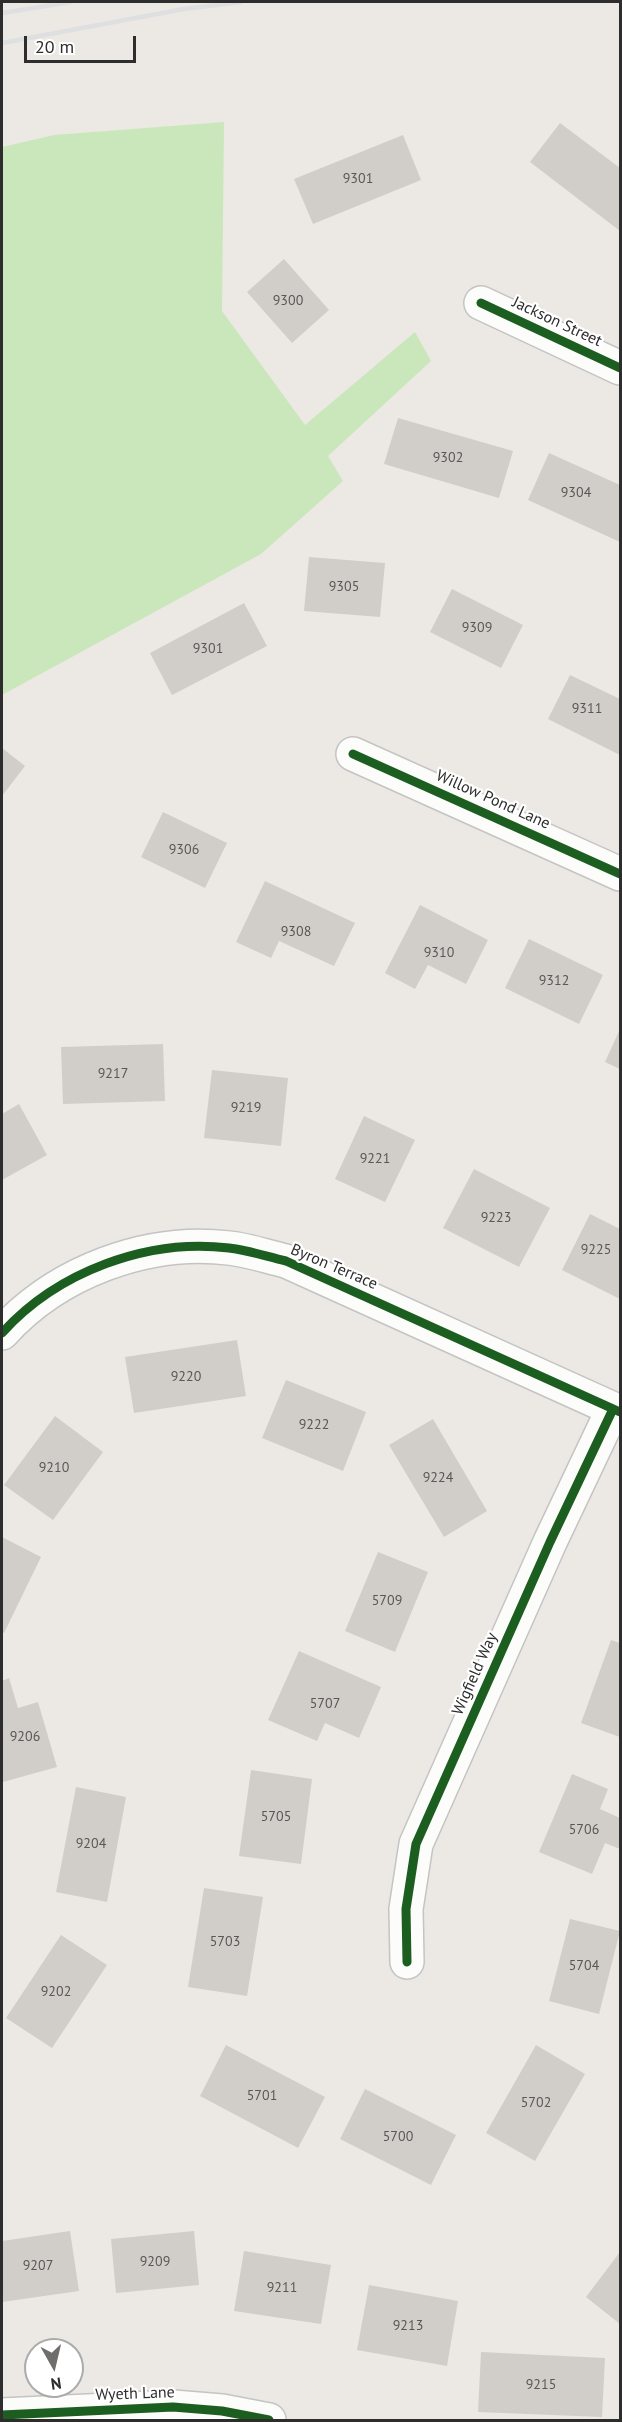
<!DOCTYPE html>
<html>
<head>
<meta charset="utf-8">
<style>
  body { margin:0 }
  #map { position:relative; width:622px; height:2422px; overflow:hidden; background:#ece8e4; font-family:"PT Sans",sans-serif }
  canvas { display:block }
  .frame { position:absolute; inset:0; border:3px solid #2d2d2d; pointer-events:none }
  .north { position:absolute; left:24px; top:2338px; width:60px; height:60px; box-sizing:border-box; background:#fff; border:2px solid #ababab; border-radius:50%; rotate:172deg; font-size:16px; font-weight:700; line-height:24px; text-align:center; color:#2d2d2d }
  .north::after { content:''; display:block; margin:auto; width:21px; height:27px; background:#706e6d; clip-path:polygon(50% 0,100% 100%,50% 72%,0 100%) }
  .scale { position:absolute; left:24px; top:36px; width:112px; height:27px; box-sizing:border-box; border:3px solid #2d2d2d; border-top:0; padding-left:8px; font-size:18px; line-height:21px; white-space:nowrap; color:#2d2d2d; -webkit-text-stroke:4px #fff; paint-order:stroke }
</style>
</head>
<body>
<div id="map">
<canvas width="622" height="2422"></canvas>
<div class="frame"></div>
<div class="north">N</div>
<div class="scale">20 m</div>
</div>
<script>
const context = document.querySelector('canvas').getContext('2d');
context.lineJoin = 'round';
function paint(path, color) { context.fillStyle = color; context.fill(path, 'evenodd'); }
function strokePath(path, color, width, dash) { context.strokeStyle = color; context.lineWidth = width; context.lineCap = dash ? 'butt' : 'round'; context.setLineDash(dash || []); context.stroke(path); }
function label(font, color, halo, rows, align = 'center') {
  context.font = font + ' "PT Sans",sans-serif'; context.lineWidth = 4.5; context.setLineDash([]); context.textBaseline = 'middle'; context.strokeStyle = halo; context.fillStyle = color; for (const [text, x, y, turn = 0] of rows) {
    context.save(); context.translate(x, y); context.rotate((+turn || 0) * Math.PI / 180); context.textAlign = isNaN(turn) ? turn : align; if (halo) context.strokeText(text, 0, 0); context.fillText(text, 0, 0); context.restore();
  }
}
paint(new Path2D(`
  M224 122 222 311 305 425 415 332 431 361 328 456 343 481 261 554 2 695V147L54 135Z`), '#cae7bc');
paint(new Path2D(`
  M560 123 620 168V231L530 162Z
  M403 135 421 180 313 224 294 179Z
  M284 259 329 310 292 343 247 292Z
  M398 418 513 451 499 498 384 464Z
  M549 453 620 485V542L528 500Z
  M309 557 385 563 380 617 304 611Z
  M452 589 523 625 501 668 430 632Z
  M244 603 267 646 172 695 150 653Z
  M570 675 620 699V755L548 719Z
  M2 748 25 766 2 796Z
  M163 812 227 843 205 888 141 857Z
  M265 881 355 923 334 966 279 941 271 958 236 942Z
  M420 905 488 940 466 984 428 965 415 989 385 973Z
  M529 939 603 975 579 1024 505 988Z
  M620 1029V1069L605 1062Z
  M163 1044 165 1101 63 1104 61 1047Z
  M212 1070 288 1078 281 1146 204 1138Z
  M19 1104 47 1155 2 1180V1114Z
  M364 1116 415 1140 385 1202 335 1179Z
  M474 1169 550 1208 519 1267 443 1228Z
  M590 1214 620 1229V1299L562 1270Z
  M237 1340 246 1396 134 1413 125 1357Z
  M286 1380 366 1412 343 1471 262 1438Z
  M55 1416 103 1452 53 1520 4 1485Z
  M433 1419 487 1511 444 1537 389 1445Z
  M2 1537 41 1557 4 1633 2 1632Z
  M378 1552 428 1572 395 1652 345 1631Z
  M611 1640 620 1643V1737L581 1723Z
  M299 1651 381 1687 359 1738 325 1723 317 1741 268 1720Z
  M9 1678 18 1708 38 1702 57 1767 3 1782 2 1681Z
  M251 1770 312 1779 301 1864 239 1856Z
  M572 1774 608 1789 600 1809 620 1818V1849L605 1843 592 1874 539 1852Z
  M76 1787 126 1797 107 1902 56 1892Z
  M204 1888 263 1897 247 1996 188 1987Z
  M570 1919 620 1931 599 2014 549 2001Z
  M61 1935 107 1965 52 2048 6 2018Z
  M226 2045 325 2097 298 2148 200 2096Z
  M536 2045 585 2074 535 2161 486 2133Z
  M365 2089 456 2135 431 2185 340 2139Z
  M70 2231 79 2291 2 2302V2241Z
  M194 2231 199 2285 116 2293 111 2239Z
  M244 2251 331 2265 321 2324 234 2311Z
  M620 2252V2324L586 2297Z
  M369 2285 458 2301 447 2366 357 2350Z
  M481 2352 605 2358 602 2417 478 2412Z`), '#d1ceca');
const street = new Path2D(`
  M481 303 620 368
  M353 754 620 874
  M2 1333C57 1272 147 1238 229 1248 248 1250 268 1257 286 1261L620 1412
  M407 1962 406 1909 416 1844 550 1542 613 1409
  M2 2415 173 2407 222 2411 269 2420`);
strokePath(street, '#c5c4c4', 36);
strokePath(street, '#fcfcfb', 33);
strokePath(new Path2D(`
  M2 13 71 2
  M2 43 184 9 241 2`), '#dedfe1', 4.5);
strokePath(new Path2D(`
  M481 303 620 368
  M353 754 620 874
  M2 1333C57 1272 147 1238 229 1248 248 1250 268 1257 286 1261L620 1412
  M407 1962 406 1909 416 1844 550 1542 613 1409
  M2 2415 173 2407 222 2411 269 2420`), '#1b5e20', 9);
label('14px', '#585756', null, [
  ["9301",358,179],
  ["9300",288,301],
  ["9302",448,458],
  ["9304",576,493],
  ["9305",344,587],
  ["9309",477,628],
  ["9301",208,649],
  ["9311",587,709],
  ["9306",184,850],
  ["9308",296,932],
  ["9310",439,953],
  ["9312",554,981],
  ["9217",113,1074],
  ["9219",246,1108],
  ["9221",375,1159],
  ["9223",496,1218],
  ["9225",596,1250],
  ["9220",186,1377],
  ["9222",314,1425],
  ["9210",54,1468],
  ["9224",438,1478],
  ["5709",387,1601],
  ["5707",325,1704],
  ["9206",25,1737],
  ["5705",276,1817],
  ["5706",584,1830],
  ["9204",91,1844],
  ["5703",225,1942],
  ["5704",584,1966],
  ["9202",56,1992],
  ["5701",262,2096],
  ["5702",536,2103],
  ["5700",398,2137],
  ["9209",155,2262],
  ["9207",38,2266],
  ["9211",282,2288],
  ["9213",408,2326],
  ["9215",541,2385]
]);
label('16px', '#2d2d2d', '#fff', [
  ["Jackson Street",557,322,25],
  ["Willow Pond Lane",493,800,24],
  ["Byron Terrace",334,1267,23],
  ["Wigfield Way",475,1674,-66],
  ["Wyeth Lane",135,2394,-2]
]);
</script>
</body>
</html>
